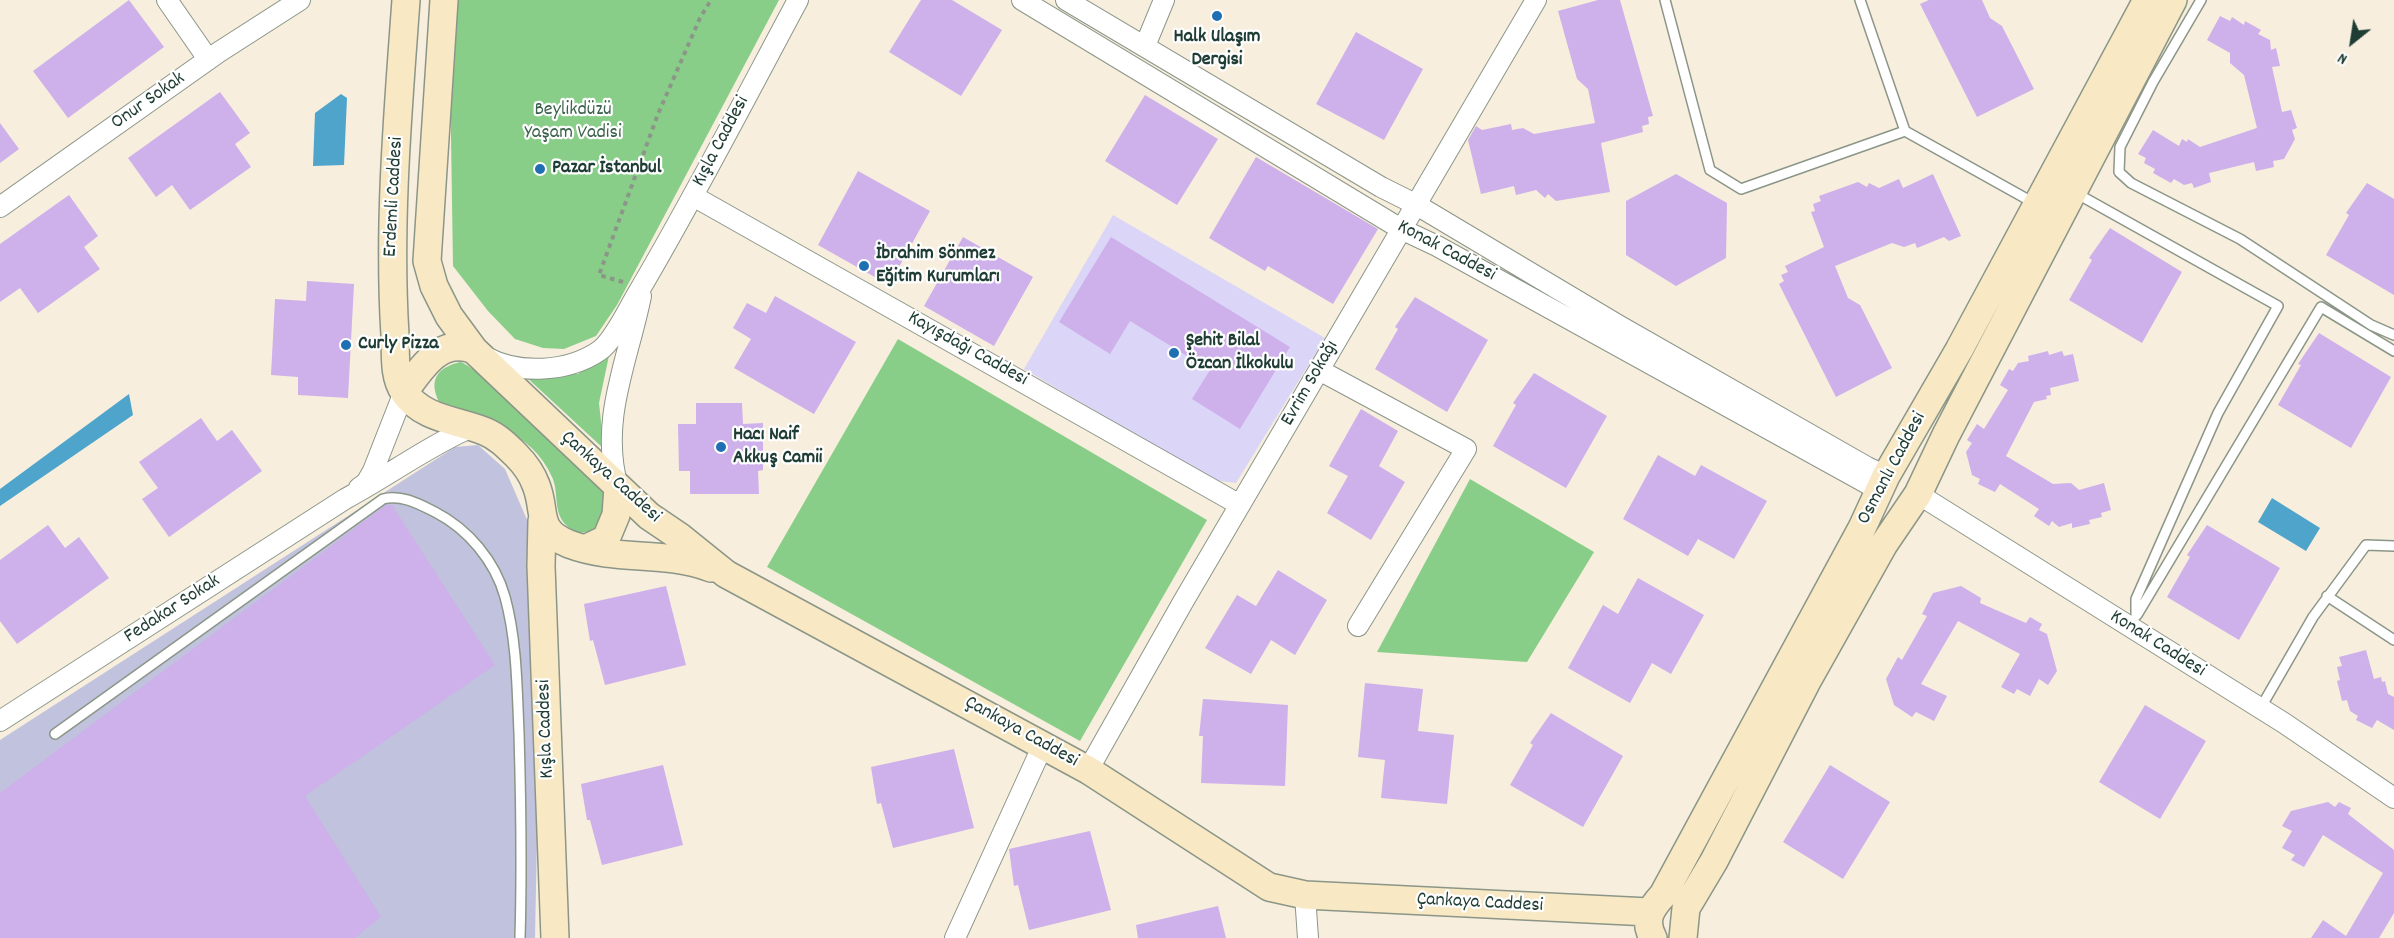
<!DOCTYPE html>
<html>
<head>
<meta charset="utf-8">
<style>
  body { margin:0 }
  #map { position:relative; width:2394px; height:938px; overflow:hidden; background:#f7eedd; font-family:Dekko,sans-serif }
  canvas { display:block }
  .north { position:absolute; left:2322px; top:12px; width:60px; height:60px; -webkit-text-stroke:4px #fff; paint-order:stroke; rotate:210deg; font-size:16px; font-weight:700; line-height:24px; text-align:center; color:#1f3d34 }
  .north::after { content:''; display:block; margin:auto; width:21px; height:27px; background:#1f3d34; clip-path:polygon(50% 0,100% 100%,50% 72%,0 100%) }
</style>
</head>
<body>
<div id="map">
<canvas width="2394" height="938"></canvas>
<div class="north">N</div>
</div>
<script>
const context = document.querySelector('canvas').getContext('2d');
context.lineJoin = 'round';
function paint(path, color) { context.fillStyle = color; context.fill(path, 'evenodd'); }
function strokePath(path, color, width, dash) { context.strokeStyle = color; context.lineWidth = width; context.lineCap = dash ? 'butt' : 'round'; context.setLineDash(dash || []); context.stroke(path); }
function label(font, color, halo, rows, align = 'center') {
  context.font = font + ' Dekko,sans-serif'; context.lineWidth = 4.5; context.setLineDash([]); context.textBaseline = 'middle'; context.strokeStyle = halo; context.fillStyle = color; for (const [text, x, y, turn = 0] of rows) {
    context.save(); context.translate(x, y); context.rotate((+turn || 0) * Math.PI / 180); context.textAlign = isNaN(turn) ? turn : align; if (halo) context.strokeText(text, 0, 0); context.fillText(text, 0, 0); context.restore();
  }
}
paint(new Path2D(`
  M1113 215 1325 338 1236 483 1212 480 1024 369Z`), '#dbd6f7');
paint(new Path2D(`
  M478 445 505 469 528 522 538 785 535 938H0V740L455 447Z`), '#c1c2dd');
paint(new Path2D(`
  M454 0H779L617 305 596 336 564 349 543 348 515 339 488 311 453 266 450 72Z
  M898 339 1207 520 1080 741 767 567Z
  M608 350 610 351 599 403 604 449 523 374H578Z
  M460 362C479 365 583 473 605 494L607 500 601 525C590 534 576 536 565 524 553 511 559 492 552 477 532 431 482 419 440 404 428 381 436 368 460 362Z
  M1470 479 1594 552 1527 662 1377 652Z`), '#89ce88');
paint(new Path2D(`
  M341 94 347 98 344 165 313 166 315 113Z
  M129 394 133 415 0 506V489Z
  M2272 498 2320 528 2306 551 2258 522Z`), '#4ea4cb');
paint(new Path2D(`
  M129 0 164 47 68 118 33 71Z
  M921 0H952L1002 30 961 96 889 52Z
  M1598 0H1620L1653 116 1648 117 1649 124 1642 126 1643 132 1601 143 1610 192 1556 201 1548 194 1545 198 1536 190 1516 195 1514 186 1481 194 1468 140 1476 126 1482 130 1511 124 1512 130 1523 128 1534 134 1595 123 1588 89 1577 79 1558 11Z
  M1929 0H1982L1990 18 2002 26 2034 89 1977 117 1920 4Z
  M2220 16 2230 21 2232 17 2244 25 2245 21 2261 30 2258 34 2270 40 2271 50 2276 48 2280 66 2272 67 2282 112 2291 110 2297 128 2292 130 2295 139 2284 159 2273 161 2274 167 2256 171 2254 162 2209 173 2211 182 2194 188 2192 183 2184 185 2174 179 2171 183 2153 173 2155 169 2144 163 2146 158 2138 154 2153 130 2179 146 2182 139 2187 142 2188 139 2200 147 2257 128 2244 75 2230 63V53L2207 40Z
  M1356 32 1423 69 1384 140 1316 104Z
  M220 92 250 133 235 144 251 167 190 210 172 185 156 197 128 158Z
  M1145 95 1218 139 1177 205 1105 161Z
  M0 123 19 149 0 163Z
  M1256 157 1378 229 1333 304 1268 266 1265 271 1209 238Z
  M858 171 930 211 889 285 818 245Z
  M1676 174 1727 203 1726 258 1676 286 1626 255V201Z
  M1933 174 1961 236 1949 241 1944 237 1917 248 1915 243 1904 247 1892 243 1835 266 1848 298 1860 305 1892 368 1836 397 1779 284 1784 281 1781 275 1788 272 1785 266 1824 247 1811 212 1815 211 1813 204 1821 201 1819 196 1858 182 1867 187 1869 183 1879 188 1899 179 1903 188Z
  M2367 183 2394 199V295L2326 255 2349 215 2346 213Z
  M69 195 98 236 84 247 100 269 38 313 20 288 0 302V244Z
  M2110 228 2182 272 2142 343 2069 300 2092 260 2089 258Z
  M963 237 1033 277 994 346 924 306Z
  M1111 237 1290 347 1240 429 1192 399 1210 370 1130 321 1110 354 1059 322Z
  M307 281 354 284 348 398 298 395V377L271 375 275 299 306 301Z
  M775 296 856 342 814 414 734 368 751 339 733 328 747 303 766 313Z
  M1415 297 1488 340 1447 412 1375 369 1398 329 1395 327Z
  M2319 333 2391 377 2351 448 2278 405 2301 365 2298 364Z
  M2048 351 2049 355 2062 351 2064 356 2073 354 2079 381 2050 388 2051 395 2046 396 2047 399 2034 402 2006 456 2053 484 2071 483 2079 490 2104 483 2111 510 2101 513 2102 517 2089 520 2090 524 2072 528V523L2059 527 2052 521 2049 526 2034 516 2039 509 2000 484 1995 492 1978 484 1980 479 1972 475 1966 452 1972 443 1967 440 1977 424 1984 429 2008 390 2000 385 2009 369 2013 371 2018 363 2029 361 2028 356Z
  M1534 373 1607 416 1566 488 1493 446 1516 405 1513 403Z
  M696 403H742L743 424 763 423V470L758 471 759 494H690V471H679L678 424H696Z
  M1361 409 1398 431 1379 466 1405 482 1371 540 1327 513 1348 476 1329 466Z
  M201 418 217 441 232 430 262 471 169 537 142 499 158 488 139 462Z
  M1658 455 1695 476 1701 465 1767 501 1734 559 1698 539 1688 556 1623 519Z
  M386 505H392L495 665 305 796 381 917 355 938H0V793Z
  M48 525 65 548 79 537 109 578 17 644 0 621V560Z
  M2207 525 2280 568 2239 640 2167 597 2190 557 2187 555Z
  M1278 570 1327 600 1295 655 1271 640 1251 674 1205 648 1237 595 1256 606Z
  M1638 578 1704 615 1671 674 1652 663 1630 703 1568 668 1603 605 1618 614Z
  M666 586 686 665 605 685 593 640 590 641 584 604Z
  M1961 586 1981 598 1980 603 2026 623 2030 617 2042 624 2039 630 2047 634 2057 671 2048 685 2039 679 2030 696 2017 689 2014 694 2001 687 2020 654 1958 621 1921 684 1947 696 1934 721 1916 712 1912 717 1894 705 1886 679 1898 657 1902 660 1927 616 1922 614 1933 593Z
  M2366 650 2374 679 2381 677 2382 682 2385 681 2388 694 2394 697V730L2377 720 2372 728 2356 720 2358 716 2350 711 2347 700 2342 701 2337 681 2340 680 2337 667 2342 666 2339 657Z
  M1365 683 1423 689 1418 731 1454 735 1447 804 1381 798 1385 760 1358 757Z
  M1203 699 1288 705 1285 786 1201 783 1203 736H1199Z
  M2145 705 2206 741 2160 819 2099 782Z
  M1551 713 1623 756 1583 827 1510 785 1533 745 1530 743Z
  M954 749 974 828 893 848 881 803 877 804 871 767Z
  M663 765 683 845 602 865 590 820H587L581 784Z
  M1830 765 1890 802 1843 879 1783 842Z
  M2328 802 2335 807 2339 802 2351 808 2348 814 2394 850V913L2379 938H2311L2323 920 2346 936 2383 873 2323 835 2304 867 2291 860 2295 855 2282 848 2292 831 2282 826 2291 811Z
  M1090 831 1111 910 1029 930 1018 885 1014 886 1009 849Z
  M1218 906 1226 938H1138L1136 925Z`), '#ceb0eb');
const lane = new Path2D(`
  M1665 0 1710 170 1741 189 1905 131
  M1860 0 1905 131 2034 203
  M2201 0 2153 82 2120 147 2119 172 2131 183 2240 239 2371 325 2394 335
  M2074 192 2278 306 2218 413 2136 599V616
  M2327 596 2394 640
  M2137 615 2321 307 2394 351
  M2260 709 2313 617 2366 545 2394 546
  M55 734 383 499C401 494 419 504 435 512 468 529 495 561 505 597 517 641 517 688 519 733 521 802 522 869 520 938`);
const street = new Path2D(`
  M167 0 208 59
  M1022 0 1401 229 1437 246 1879 490
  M1066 0 1381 187 1415 204 1618 325 1867 467 1886 476
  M1145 46 1164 0
  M693 196 1240 505
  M0 207 219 52 300 0
  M486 357C519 375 568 372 599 351 614 341 629 307 639 291 695 196 746 97 798 0
  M1319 370 1466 449 1358 626
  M618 487C599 420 628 361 641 296
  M359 488 366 483 373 471 404 392
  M1918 494 2284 723 2394 798
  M0 721 345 499C388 476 428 446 472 427
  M1088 770 1183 602 1536 0
  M1305 895 1308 938
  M955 938 1043 745`);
const secondary = new Path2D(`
  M406 0C398 111 388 224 395 335 396 353 393 376 404 392 422 419 457 420 484 431 497 436 507 446 516 455 524 463 532 474 536 485 547 512 534 530 569 544 617 562 663 550 711 568
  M444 0 427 261 434 286 449 316 474 350 649 516 680 537 726 574 1088 770 1269 887 1305 895 1649 912
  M404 392C421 369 440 336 474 350
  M542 521 541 566 555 938
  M587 548 606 539 616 515 618 487
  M1653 938C1643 920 1651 908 1663 895L1862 528 1886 476 1959 350 2147 0
  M1683 938 1686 908 1714 861 1806 683 1884 544 1918 494 1946 435 2173 0`);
strokePath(lane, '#8b9688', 12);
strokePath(street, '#8b9688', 22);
strokePath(secondary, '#8b9688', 30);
strokePath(new Path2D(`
  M623 282 599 275 658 114 700 18 711 0`), '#8b9688', 4, [4.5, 4.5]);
strokePath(lane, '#fff', 9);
strokePath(street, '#fff', 20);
strokePath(secondary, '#f8e8c3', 27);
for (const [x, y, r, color] of [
  [1217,16,6,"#1f6fb2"],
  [540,169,6,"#1f6fb2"],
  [864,266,6,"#1f6fb2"],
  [346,345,6,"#1f6fb2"],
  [1174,353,6,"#1f6fb2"],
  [721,447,6,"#1f6fb2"]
]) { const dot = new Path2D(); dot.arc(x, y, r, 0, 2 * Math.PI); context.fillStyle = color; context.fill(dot); strokePath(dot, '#fff', 2); }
label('bold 20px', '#1f3d34', '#fff', [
  ["Halk Ulaşım",1217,38,"center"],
  ["Dergisi",1217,61,"center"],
  ["Pazar İstanbul",552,169],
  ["İbrahim Sönmez",876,255],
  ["Eğitim Kurumları",876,278],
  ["Şehit Bilal",1186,342],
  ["Özcan İlkokulu",1186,365],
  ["Curly Pizza",358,345],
  ["Hacı Naif",733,436],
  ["Akkuş Camii",733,459]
], 'left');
label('20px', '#1f3d34', '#fff', [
  ["Onur Sokak",149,102,-35],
  ["Kışla Caddesi",722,142,-62],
  ["Erdemli Caddesi",395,197,-87],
  ["Konak Caddesi",1446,252,28],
  ["Kayışdağı Caddesi",967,350,29],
  ["Evrim Sokağı",1311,384,-60],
  ["Osmanlı Caddesi",1893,469,-62],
  ["Çankaya Caddesi",610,478,42],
  ["Fedakar Sokak",173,610,-33],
  ["Konak Caddesi",2157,645,32],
  ["Kışla Caddesi",547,729,-92],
  ["Çankaya Caddesi",1021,733,29],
  ["Çankaya Caddesi",1480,904,3]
]);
label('20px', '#3a6149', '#fff', [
  ["Beylikdüzü",573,111],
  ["Yaşam Vadisi",573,134]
]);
</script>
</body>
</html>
